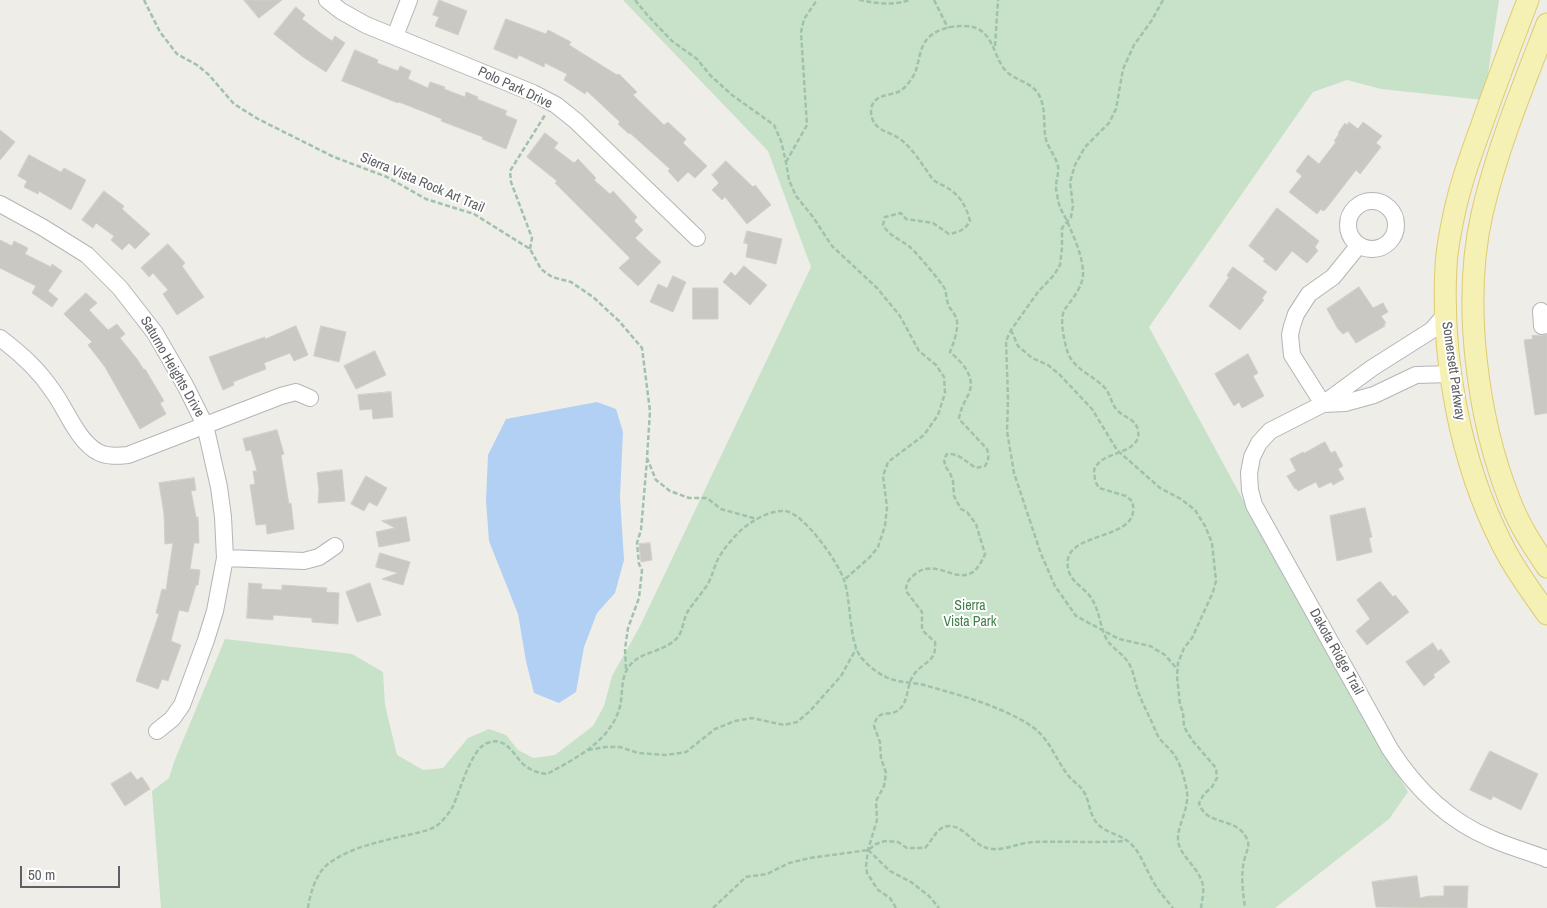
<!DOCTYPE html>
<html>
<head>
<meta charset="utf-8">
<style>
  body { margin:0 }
  #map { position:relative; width:1547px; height:908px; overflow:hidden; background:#eeede7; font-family:"Archivo Narrow",sans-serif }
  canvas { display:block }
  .scale { position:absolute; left:20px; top:866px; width:100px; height:22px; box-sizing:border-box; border:2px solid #5e6065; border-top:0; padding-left:6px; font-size:15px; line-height:18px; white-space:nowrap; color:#5e6065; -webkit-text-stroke:4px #fff; paint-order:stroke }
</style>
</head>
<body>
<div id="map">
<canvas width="1547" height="908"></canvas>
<div class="scale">50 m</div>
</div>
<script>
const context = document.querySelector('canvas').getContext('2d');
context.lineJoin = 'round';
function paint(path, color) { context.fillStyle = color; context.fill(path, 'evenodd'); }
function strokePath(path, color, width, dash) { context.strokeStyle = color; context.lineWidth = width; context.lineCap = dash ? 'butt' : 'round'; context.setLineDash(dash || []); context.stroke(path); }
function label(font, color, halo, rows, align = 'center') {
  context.font = font + ' "Archivo Narrow",sans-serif'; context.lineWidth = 4; context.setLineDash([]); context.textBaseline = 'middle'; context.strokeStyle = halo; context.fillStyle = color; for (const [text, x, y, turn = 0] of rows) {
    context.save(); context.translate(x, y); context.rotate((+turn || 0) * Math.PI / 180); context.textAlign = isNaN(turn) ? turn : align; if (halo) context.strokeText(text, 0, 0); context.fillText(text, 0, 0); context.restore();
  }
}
paint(new Path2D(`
  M623 0H1499L1484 100 1381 89 1347 80 1313 92 1149 327 1248 509 1408 792 1389 819 1275 908H161L152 791 169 778 174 762 225 639 352 654 383 672 385 705 397 755 423 770 443 768 468 738 489 729 506 735 518 750 533 758 555 755 593 726 604 706 612 676 639 628 811 267 768 151Z`), '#c7e2c9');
paint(new Path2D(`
  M597 402 616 409 623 432 620 497 624 560 615 593 597 613 584 647 576 692 559 703 534 693 526 661 518 614 489 541 486 501 488 455 506 419Z`), '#b1d0f4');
const building = new Path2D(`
  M244 0H282L259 18Z
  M439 0 467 11 458 35 435 26 439 17 433 15Z
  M296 7 305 15 302 19 319 32 332 41 335 36 345 43 326 72 303 57 274 34Z
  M506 19 546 34 548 30 571 42 569 45 617 75 619 74 637 92 633 95 664 125 668 122 686 139 683 143 707 166 695 178 688 172 678 182 668 171 670 169 630 133 629 134 618 124 620 122 587 91 585 94 564 80 567 74 545 63 544 67 519 55 517 59 494 49Z
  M355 50 378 60 377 63 398 71 400 66 411 71 408 79 428 88 430 82 445 87 444 89 465 97 466 92 478 97 477 99 507 111 505 115 517 120 506 149 482 139 483 137 441 121 442 119 399 102 398 103 342 81Z
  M1349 122 1358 129 1363 122 1382 136 1376 143 1381 147 1360 174 1356 170 1325 210 1323 211 1321 209 1317 214 1289 192 1302 176 1296 171 1308 155 1319 164 1336 142 1334 141 1339 134 1338 133 1345 123 1347 125Z
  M0 130 15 142 0 160Z
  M545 133 558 143 554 148 574 163 578 159 596 178 594 180 610 194 613 191 637 217 634 221 643 230 635 238 661 262 638 286 619 268 630 258 555 183 557 181 527 157Z
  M29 155 61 172 64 168 86 180 71 210 39 191 38 194 24 187 27 181 18 176Z
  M726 161 753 187 755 185 771 205 747 224 725 197 722 200 712 190 719 183 712 175Z
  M104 191 124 206 122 209 150 234 135 249 129 243 122 250 111 240 114 236 96 223 93 228 82 220Z
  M1277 208 1319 241 1315 247 1318 251 1307 263 1292 251 1276 271 1263 261 1265 259 1249 246Z
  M747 231 782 239 776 264 746 257 748 244 744 243Z
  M0 240 12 246 14 241 28 248 25 254 51 267 52 264 62 271 48 291 58 299 52 307 32 293 36 286 0 268Z
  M168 244 185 263 182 266 204 297 177 315 163 294 168 290 153 273 149 277 141 268Z
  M744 266 767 285 750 305 723 282 731 272 735 276Z
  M1233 267 1267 292 1262 298 1264 300 1240 330 1209 306 1229 277 1227 276Z
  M673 276 686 282 673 312 650 302 658 284 667 288Z
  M1359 287 1373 308 1383 303 1388 312 1381 316 1386 323 1384 324 1385 326 1356 343 1348 331 1343 334 1338 329 1327 309Z
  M693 288H718V319H693Z
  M86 293 97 303 89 310 108 330 117 324 125 334 120 338 137 359 144 370 145 369 164 401 160 403 166 414 140 429 105 367 88 345 92 342 64 314Z
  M296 326 308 355 294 361 290 353 264 363 266 369 233 382 234 385 223 390 209 357 265 337V339Z
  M321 326 346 332 339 362 314 356Z
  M1547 335V413L1535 415 1524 340 1533 339 1532 336Z
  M375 351 386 375 356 389 344 366Z
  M1248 354 1258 373 1253 376 1264 396 1242 408 1239 402 1234 406 1215 374Z
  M391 392 393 417 373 419 372 409 360 410 358 395Z
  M277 430 284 454 281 455 289 504 291 503 294 529 267 534 266 524 256 525 250 485 255 484 253 471H257L251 450 246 451 243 439Z
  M1325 442 1331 453 1335 451 1343 466 1338 469 1344 479 1333 485 1331 482 1319 488 1316 482 1298 491 1296 488 1295 489 1287 476 1296 471 1290 459 1303 452 1304 453Z
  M342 470 345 501 318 503 319 490 317 473Z
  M366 476 387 488 377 506 369 502 364 511 351 504Z
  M194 478 196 490 191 491 196 517H198L199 543H194L190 569 200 570 198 585H196L188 612 179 610 171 641 181 645 168 681 162 679 158 689 136 681 159 614 156 613 162 589 166 590 173 543 165 544 164 514 159 483Z
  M1365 508 1372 537 1369 538 1372 552 1337 561 1330 516Z
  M406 517 410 541 379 547 376 532 395 528 382 521Z
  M650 543 652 560 641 562 639 544Z
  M380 553 410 562 403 585 382 579 398 573 376 567Z
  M1379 582H1381L1393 597 1395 595 1409 612 1367 645 1356 631 1370 619 1357 600Z
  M249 583 262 584 261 589 282 590V585L327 588 326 592 339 593 338 624 312 622V618L273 615V620L247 618Z
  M370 583 381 615 357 622 346 592Z
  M1433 643 1438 651 1441 649 1450 662 1433 675 1435 677 1424 686 1406 662Z
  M1490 751 1538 774 1521 810 1493 796 1491 800 1470 790Z
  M131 772 137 780 142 777 150 789 125 806 111 784Z
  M1417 876 1420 898 1429 896H1444V886H1468L1467 908 1376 907 1372 882Z`);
paint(building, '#cac8c3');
strokePath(building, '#d2cfc6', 1);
const minor = new Path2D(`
  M327 0 341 11 366 25 533 93 556 105 576 121 697 238
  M395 36 409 0
  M1348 225a24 24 0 1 1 48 0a24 24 0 1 1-48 0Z
  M0 204 42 227 87 255 120 288 155 333 185 385 205 425 219 487 223 517 225 558 215 611 206 640 182 705 172 719 157 731
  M1541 311 1542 326 1547 325
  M1445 315 1432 330 1372 368 1323 404 1270 431 1259 443 1252 457 1249 473 1250 490 1254 505 1390 749C1415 788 1448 821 1492 839 1510 847 1529 852 1547 859
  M0 338C20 353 38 369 52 390 66 408 77 441 98 452 107 457 118 456 128 455L281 396 296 392 310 398
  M1323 404 1292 355 1290 335 1292 326 1296 314 1309 294 1333 277 1359 245
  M1323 404 1345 403 1374 395 1416 375 1451 374
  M225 558 304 561 319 557 335 546`);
const major = new Path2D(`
  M1528 0C1512 42 1496 84 1481 127 1471 154 1461 182 1455 210 1451 228 1447 248 1446 266 1441 358 1460 462 1502 544 1514 569 1531 591 1547 614
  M1547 24C1523 86 1497 149 1482 214 1462 302 1477 418 1510 501 1519 525 1533 546 1547 567`);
strokePath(minor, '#b3b5b9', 18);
strokePath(major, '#dfcb6f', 23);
strokePath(new Path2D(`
  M144 0 160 32 177 54 197 65 209 75 234 104 258 119 334 157 387 177 426 199 474 214 530 249 541 269 552 277 571 282 593 297 619 321 642 348 650 411 647 458 656 480 670 491 689 498H707L721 509 757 519
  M635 0 649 17 672 41 697 59 710 75 732 95 774 125 781 141 786 162 789 180 796 196 813 217 832 246 877 288 900 316 919 351 936 365 944 377 945 393 938 415 924 435 888 462 883 476 887 507 885 526 878 547 870 557 844 580
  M859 0C875 3 893 6 909 0
  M934 0 948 28
  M1163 0 1152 20 1134 45 1123 69 1116 109 1109 123 1085 147 1075 165 1070 182 1073 206 1071 217 1062 228V248L1060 265 1054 275 1038 292 1011 330 1006 341 1008 399 1007 431 1014 473 1041 554 1055 586 1076 616 1119 639 1150 646 1165 655 1178 670
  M995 46 998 0
  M786 162 807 125 801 32 804 19 817 0
  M530 249 532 238 511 182 510 171 545 115
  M1011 330 1018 346 1032 358 1048 365 1060 375 1092 409 1117 450 1160 488 1181 499 1195 510 1205 526 1212 543 1216 581 1213 592 1192 638 1184 648 1178 663 1177 676 1180 705 1183 712 1184 727 1192 740 1216 768 1217 778 1212 787 1204 794 1199 803C1206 827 1237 816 1247 839 1250 846 1247 850 1245 857 1240 874 1243 891 1245 908
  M626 669 625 649 628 628 639 598 642 570 639 564 637 543 641 530 647 460
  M588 750 605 747H620L638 753 666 755 686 752 715 729 735 721 752 718 784 725 797 722 810 711 841 676 856 649
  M868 850 890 871 911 882 929 896 939 908
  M308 908C310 894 316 873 328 864 349 848 378 842 403 836 415 833 429 832 439 824 444 819 450 812 453 806 460 791 471 749 487 743 506 736 512 753 523 764 530 770 538 773 547 774 574 759 608 743 619 710 624 695 619 677 631 664 643 651 664 652 677 638 683 632 683 619 688 611 694 602 702 593 708 584 712 576 714 568 717 561 722 550 738 531 749 524 759 517 773 510 785 511 804 513 838 562 844 580 851 600 849 640 860 656 866 664 877 673 886 677 898 683 912 682 924 685 959 695 994 704 1025 722 1049 736 1052 753 1067 774 1072 781 1079 784 1084 792 1089 800 1089 810 1094 819 1102 833 1119 833 1130 843 1141 853 1145 868 1153 881 1158 891 1166 899 1173 908
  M713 908 746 877 767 874 789 863 810 858 868 850 876 844 885 841 898 842 907 848H925C932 841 937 826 949 826 966 826 974 848 992 849 1006 850 1019 843 1033 842 1063 841 1094 843 1125 841
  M896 908 890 898 878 890 867 873 866 866 868 850 877 820 876 801 884 786 886 773 881 758 880 742 874 726C878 708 887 717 897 711 909 704 906 686 913 676 922 661 937 664 935 642L922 630V612L906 591C906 584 908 580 914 575 940 552 966 601 985 554L976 524 967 512 961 509 954 496 953 481 950 473 945 466 944 459 947 454C959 453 966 462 976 468L985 466C989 460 989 456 987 449L959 419C960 409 965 402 969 393 976 377 962 362 950 352 954 342 958 331 957 321 956 316 953 312 950 308 946 302 947 295 945 289 942 283 915 251 910 247 900 239 890 237 883 225L885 217 901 213 906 219 933 223 949 234C959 232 965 230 970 221 966 206 960 195 946 187 943 185 939 184 935 181 932 179 930 175 927 171 919 160 912 148 900 139 889 131 872 131 871 112 871 95 887 96 898 92 905 89 912 79 915 73 918 65 919 56 922 48 928 31 947 26 964 26 995 26 992 58 1007 72 1018 82 1033 82 1040 97 1047 113 1042 129 1047 143 1051 151 1056 158 1058 166 1059 173 1056 180 1056 187 1056 192 1058 199 1059 204 1061 211 1065 216 1068 223 1074 238 1082 254 1083 271 1084 286 1073 298 1065 309 1059 318 1064 340 1067 350 1072 369 1093 375 1105 388 1111 395 1111 404 1117 410 1124 418 1135 418 1138 430 1142 450 1114 452 1102 460 1098 463 1096 466 1094 470L1095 481 1099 488 1126 496 1132 501C1145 545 1055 527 1069 572 1073 584 1088 590 1093 601 1100 613 1100 628 1107 640 1113 649 1122 653 1128 662 1134 671 1135 684 1139 694 1144 707 1151 719 1156 732 1159 740 1167 746 1173 753 1180 762 1185 779 1187 792 1189 810 1177 826 1178 840 1179 855 1197 866 1202 882 1205 889 1202 900 1201 908`), '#a0c2ad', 2.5, [5, 2.5]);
strokePath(minor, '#fff', 16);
strokePath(major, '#f5f1b5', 21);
label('14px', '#5e6065', '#fff', [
  ["Polo Park Drive",515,88,25],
  ["Sierra Vista Rock Art Trail",422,183,23],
  ["Saturno Heights Drive",172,367,60],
  ["Somersett Parkway",1453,371,82],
  ["Dakota Ridge Trail",1336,652,61]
]);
label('14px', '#41804a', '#fff', [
  ["Sierra",970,606],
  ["Vista Park",970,622]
]);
</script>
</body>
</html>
